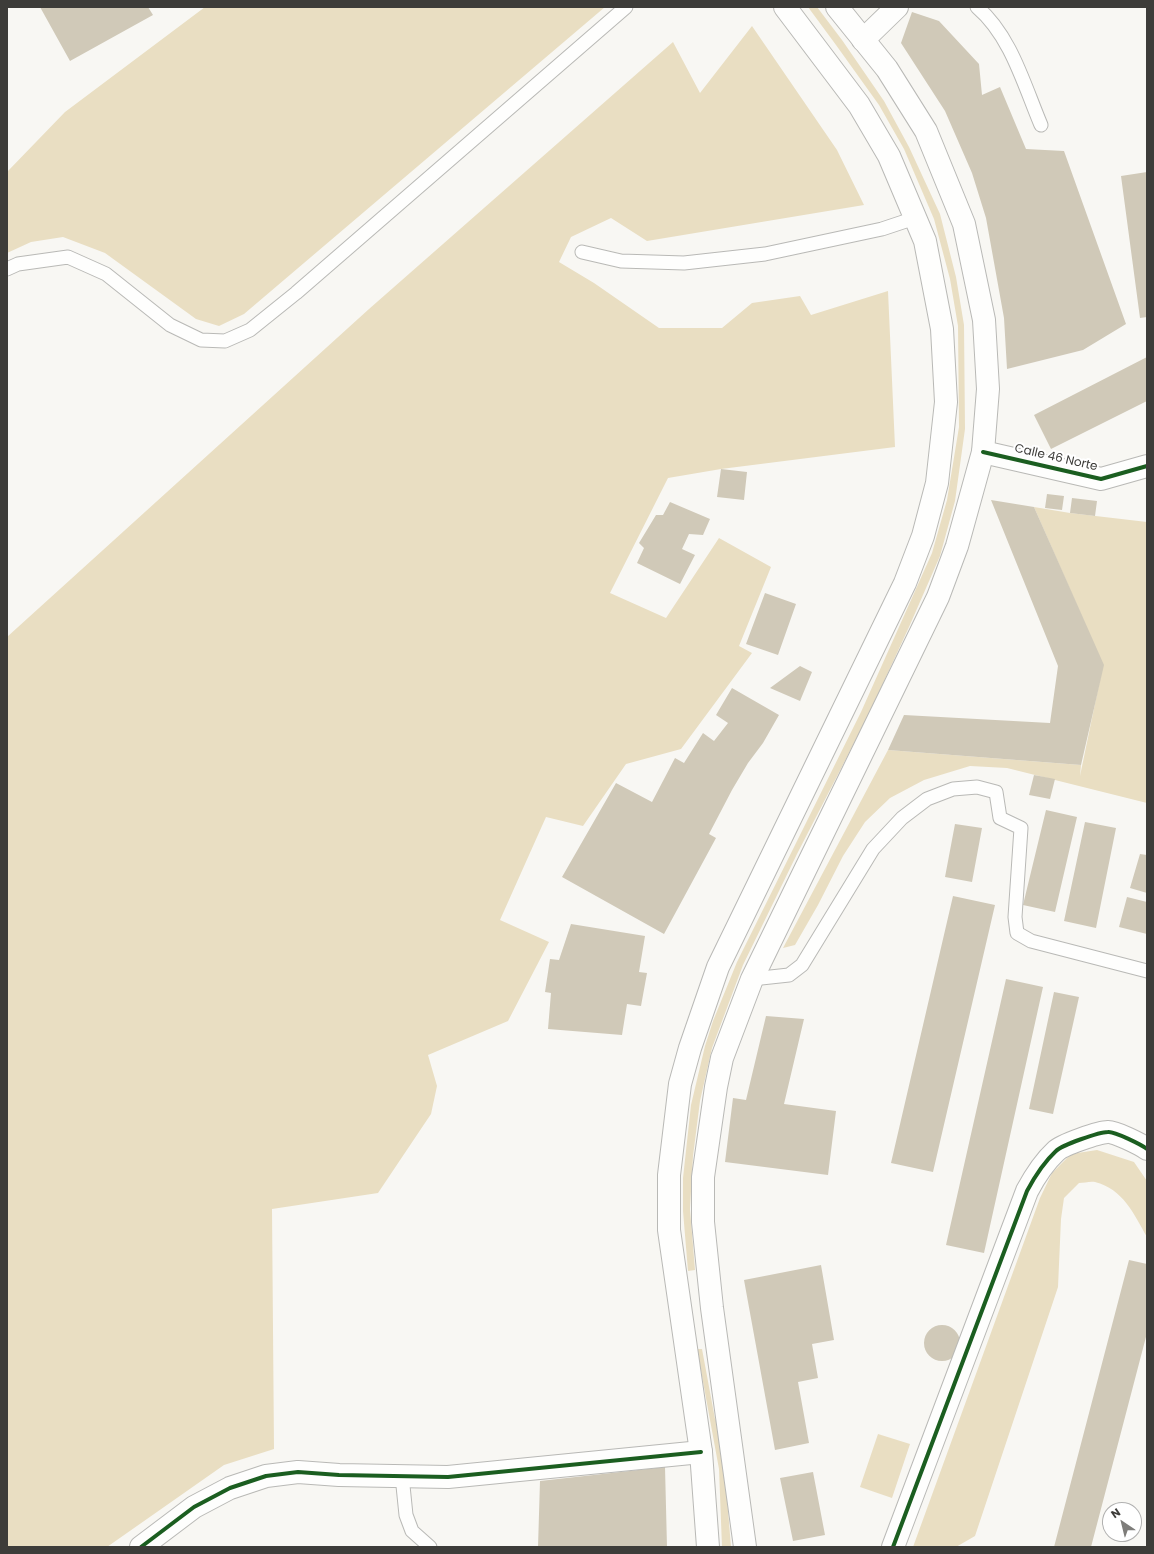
<!DOCTYPE html>
<html>
<head>
<meta charset="utf-8">
<style>
  body { margin:0 }
  #map { position:relative; width:1154px; height:1554px; overflow:hidden; background:#f8f7f3; font-family:Poppins,sans-serif }
  canvas { display:block }
  .frame { position:absolute; inset:0; border:8px solid #3d3c39; pointer-events:none }
  .north { position:absolute; left:1102px; top:1502px; width:40px; height:40px; box-sizing:border-box; background:#fff; border:1px solid #b1b1b0; border-radius:50%; rotate:325deg; font-size:11px; font-weight:700; line-height:16px; text-align:center; color:#3d3c39 }
  .north::after { content:''; display:block; margin:auto; width:14px; height:18px; background:#7e7d7a; clip-path:polygon(50% 0,100% 100%,50% 72%,0 100%) }
</style>
</head>
<body>
<div id="map">
<canvas width="1154" height="1554"></canvas>
<div class="frame"></div>
<div class="north">N</div>
</div>
<script>
const context = document.querySelector('canvas').getContext('2d');
context.lineJoin = 'round';
function paint(path, color) { context.fillStyle = color; context.fill(path, 'evenodd'); }
function strokePath(path, color, width, dash) { context.strokeStyle = color; context.lineWidth = width; context.lineCap = dash ? 'butt' : 'round'; context.setLineDash(dash || []); context.stroke(path); }
function label(font, color, halo, rows, align = 'center') {
  context.font = font + ' Poppins,sans-serif'; context.lineWidth = 4; context.setLineDash([]); context.textBaseline = 'middle'; context.strokeStyle = halo; context.fillStyle = color; for (const [text, x, y, turn = 0] of rows) {
    context.save(); context.translate(x, y); context.rotate((+turn || 0) * Math.PI / 180); context.textAlign = isNaN(turn) ? turn : align; if (halo) context.strokeText(text, 0, 0); context.fillText(text, 0, 0); context.restore();
  }
}
paint(new Path2D(`
  M205 7H605L244 314 219 326 196 319 105 253 63 237 31 242 7 253V172L65 112Z
  M808 7H817L842 40 884 101 909 147 940 214 956 277 964 325 965 429 955 501 940 556 909 627 868 716 797 854 743 965 712 1048 700 1101 693 1156 690 1209 695 1270 688 1271 683 1211V1178L691 1105 705 1046 713 1021 737 962 861 712 932 553 947 500 959 427 958 326 950 279 934 219 904 149 879 105 836 45Z
  M752 26 837 150 864 205 647 241 611 218 571 237 559 262 594 283 659 328H722L752 303 800 296 811 315 888 291 895 447 721 469 668 478 610 593 666 618 719 538 771 567 739 646 752 653 681 749 626 764 583 826 546 817 500 920 549 942 508 1021 428 1055 437 1086 431 1114 378 1193 272 1209 274 1449 224 1465 107 1547H7V637L369 309 673 42 700 93Z
  M1034 507 1070 513 1147 522V803L1007 768 970 766 924 780 890 798 865 822 843 856 818 905 795 945 783 948 888 750 1081 765 1080 776 1103 665Z
  M1097 1150 1134 1162 1147 1181V1237C1134 1214 1123 1189 1095 1182 1090 1181 1084 1183 1079 1183L1064 1198 1061 1219 1058 1287 975 1536 956 1547H913L1040 1198 1052 1173 1071 1154Z
  M697 1349H702L715 1419 721 1425 731 1547H722L719 1469Z
  M878 1434 910 1444 892 1498 860 1487Z`), '#e9dec2');
paint(new Path2D(`
  M40 7H148L153 15 70 61Z
  M912 12 939 21 979 64 982 95 1000 87 1026 149 1064 151 1126 324 1083 350 1007 369 1004 318 986 218 972 173 945 111 901 43Z
  M1147 172V317L1140 318 1121 176Z
  M1147 357V401L1051 449 1034 415Z
  M721 469 747 472 744 500 717 497Z
  M1047 494 1064 496 1062 510 1045 508Z
  M1072 498 1097 501 1095 516 1070 513Z
  M991 500 1034 507 1104 665 1081 765 888 750 904 715 1050 723 1058 666Z
  M670 502 710 519 703 535 689 534 682 549 695 555 680 584 637 563 644 548 639 543 656 515H663Z
  M765 593 796 604 778 655 746 644Z
  M800 666 812 672 800 701 770 688Z
  M732 688 779 715 763 743 748 763 732 790 709 834 716 838 664 934 562 877 616 783 652 802 675 758 684 763 703 733 714 741 728 723 716 715Z
  M1034 775 1055 779 1050 799 1029 795Z
  M1046 810 1077 817 1055 912 1023 905Z
  M1085 822 1116 828 1096 928 1064 921Z
  M955 824 982 828 972 882 945 877Z
  M1140 854 1147 855V893L1130 888Z
  M953 896 995 905 933 1172 891 1163Z
  M1127 897 1147 902V934L1119 927Z
  M571 924 645 936 639 972 647 973 641 1006 627 1004 622 1035 548 1029 551 993 545 992 550 959 559 960Z
  M1006 979 1043 987 984 1253 946 1245Z
  M1054 992 1079 997 1053 1114 1029 1109Z
  M766 1016 804 1019 784 1104 836 1111 828 1175 725 1162 733 1098 746 1100Z
  M1129 1260 1147 1264V1333L1091 1547H1054Z
  M821 1265 834 1340 812 1344 818 1378 798 1382 809 1443 775 1450 744 1280Z
  M924 1343a18 18 0 1 1 36 0a18 18 0 1 1-36 0Z
  M665 1467 667 1547H538L540 1481Z
  M813 1472 825 1535 793 1541 780 1478Z`), '#d0c9b8');
const service = new Path2D(`
  M977 7C1011 36 1024 85 1041 125
  M582 252 621 261 684 263 765 254 882 229 915 218
  M7 269 18 264 68 257 106 274 170 325 201 340 225 341 250 330 296 293 626 7
  M752 979 789 975 802 965 873 849 902 818 927 799 953 789 977 787 996 792 1000 818 1021 828 1015 917 1017 933 1031 941 1147 971
  M402 1476 406 1515 412 1531 430 1547`);
const minor = new Path2D(`
  M863 40 897 7
  M983 452 1101 479 1147 466
  M141 1547 194 1507 230 1488 266 1476 298 1472 339 1475 448 1477 701 1452
  M893 1547 1027 1191C1035 1176 1043 1163 1056 1151 1062 1145 1099 1132 1108 1132 1114 1131 1142 1145 1147 1149`);
const primary = new Path2D(`
  M708 1547 701 1452 669 1230V1175L680 1084 690 1048 718 967 905 583 923 536 937 483 946 402 942 329 925 241 889 156 859 105 785 7
  M745 1547 712 1308 703 1222V1177L716 1087 722 1058 752 979 938 597 957 546 983 452 988 389 984 320 964 224 926 131 887 69 837 7`);
strokePath(service, '#b9b9b6', 15);
strokePath(minor, '#b9b9b6', 24);
strokePath(primary, '#b9b9b6', 24);
strokePath(service, '#fefefd', 13);
strokePath(minor, '#fefefd', 22);
strokePath(primary, '#fefefd', 22);
strokePath(new Path2D(`
  M983 452 1101 479 1147 466
  M141 1547 194 1507 230 1488 266 1476 298 1472 339 1475 448 1477 701 1452
  M893 1547 1027 1191C1035 1176 1043 1163 1056 1151 1062 1145 1099 1132 1108 1132 1114 1131 1142 1145 1147 1149`), '#1b5e20', 4);
label('12px', '#3d3c39', '#fff', [
  ["Calle 46 Norte",1056,458,13]
]);
</script>
</body>
</html>
